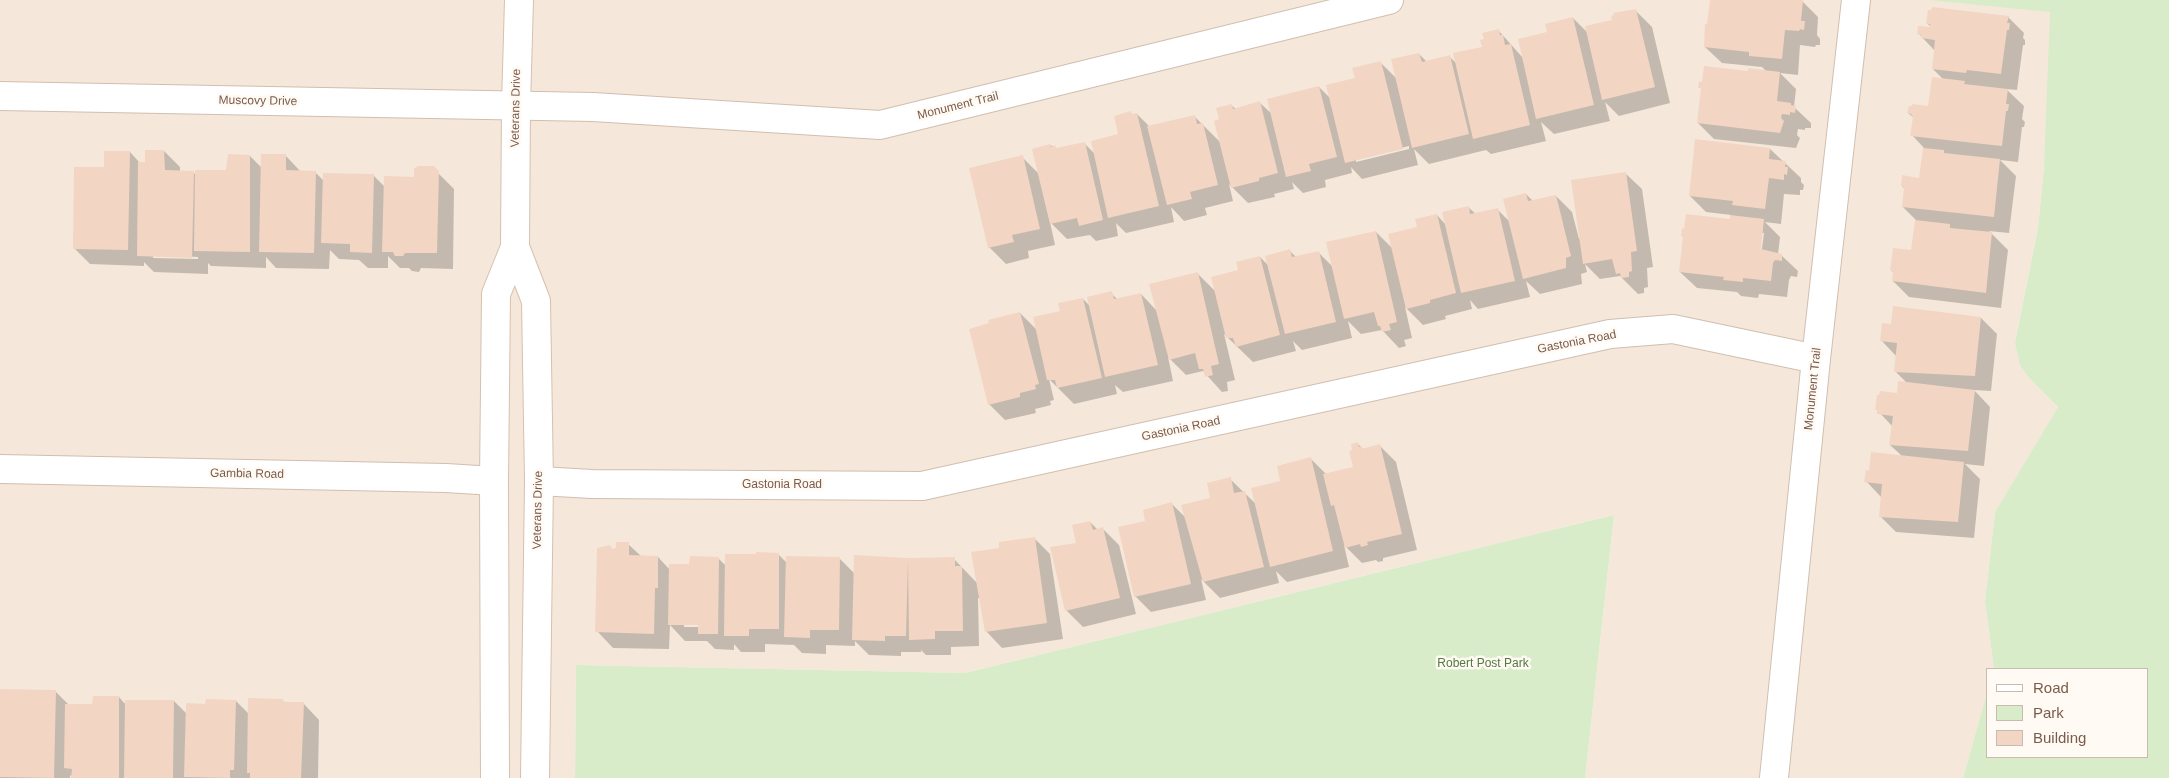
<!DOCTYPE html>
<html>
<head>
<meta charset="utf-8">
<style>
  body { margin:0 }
  #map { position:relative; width:2169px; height:778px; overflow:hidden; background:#fdf6ec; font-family:Arial,sans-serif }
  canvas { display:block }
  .legend { position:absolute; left:1986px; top:668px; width:162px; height:90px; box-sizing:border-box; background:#fffaf3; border:1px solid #cabbb1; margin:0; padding:6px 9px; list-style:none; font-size:15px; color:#7a5c4d }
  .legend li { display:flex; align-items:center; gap:10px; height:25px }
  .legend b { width:25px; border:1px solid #cabbb1 }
</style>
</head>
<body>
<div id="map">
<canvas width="2169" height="778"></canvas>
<ul class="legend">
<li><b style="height:6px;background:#fff"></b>Road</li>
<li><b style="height:14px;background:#d8ecc9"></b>Park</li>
<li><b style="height:14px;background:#f3d5c3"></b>Building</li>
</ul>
</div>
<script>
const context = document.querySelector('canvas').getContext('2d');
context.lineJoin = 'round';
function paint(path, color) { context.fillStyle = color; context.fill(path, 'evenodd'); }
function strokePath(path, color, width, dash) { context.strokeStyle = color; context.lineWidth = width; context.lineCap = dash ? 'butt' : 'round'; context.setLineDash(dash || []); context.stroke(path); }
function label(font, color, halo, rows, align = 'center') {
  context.font = font + ' Arial,sans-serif'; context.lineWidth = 5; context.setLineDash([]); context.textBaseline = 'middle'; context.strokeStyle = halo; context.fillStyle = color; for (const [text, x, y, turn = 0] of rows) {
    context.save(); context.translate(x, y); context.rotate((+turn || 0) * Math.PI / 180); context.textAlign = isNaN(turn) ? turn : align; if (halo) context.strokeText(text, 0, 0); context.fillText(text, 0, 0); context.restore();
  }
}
paint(new Path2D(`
  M0 0H2060L2038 228 2015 343 2030 379 2058 407 1995 512 1985 601 1994 668 1988 669V689L1963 778H1585L1614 515 965 673 576 665 575 778H0Z`), '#f5e8da');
paint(new Path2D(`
  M1928 0H2169V778H1963L1988 689V757H2148V669H1994L1985 601 1995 512 2058 407 2030 379 2020 365 2015 343 2038 228 2044 167 2050 12Z
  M1614 515 1585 778H575L576 665 965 673Z`), '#d8ecc9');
paint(new Path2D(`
  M1711 0 1802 1 1818 17 1817 35 1820 39V45H1816L1815 47 1800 45 1798 75 1780 73 1796 89 1794 107 1811 123V128H1805V130L1798 129 1797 135 1800 138 1796 148 1714 139 1698 123 1702 90 1700 87 1749 72 1766 71 1762 67 1722 63 1705 47Z
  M1636 11 1652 27 1670 103 1619 116 1605 102 1610 121 1554 134 1541 122 1546 141 1491 154 1486 150 1429 164 1414 149 1418 165 1362 179 1351 167 1352 173 1325 180 1326 187 1303 193 1292 182 1294 189 1274 194 1275 197 1248 203 1229 184 1233 201 1205 208 1207 215 1184 221 1171 207 1174 222 1126 233 1116 223 1118 236 1096 241 1090 235 1067 239 1050 222 1055 245 1028 251 1029 258 1006 264 989 247 1022 157 1039 174 1050 145 1057 149 1084 143 1095 154 1119 135 1131 113 1133 115 1137 114 1150 127 1194 116 1221 143 1220 120 1232 106 1236 109 1260 103 1272 114 1319 87 1330 98 1380 62 1396 78 1419 54 1427 62 1450 57 1457 64 1484 47 1498 30 1523 58 1548 33 1573 18 1588 33ZM1409 146V149L1356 162V159Z
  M2008 17 2024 33 2023 38 2025 40V45H2023L2017 90 2006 89 2024 106 2022 119 2025 122 2024 127H2022L2018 162 2000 160 2016 176 2009 233 1989 231 2008 250 2001 308 1909 297 1893 281 1894 273 1891 270 1912 252 1916 220 1903 207 1905 189 1902 186 1920 179 1924 148 1912 135 1914 118 1908 113 1929 108 1944 80 1933 69 1935 51 1919 34 1933 29 1927 23Z
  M1770 149 1801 178V182L1804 185 1803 190H1800V195L1784 194 1781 224 1765 222 1780 237 1778 254 1781 255 1798 271 1797 277 1791 276 1789 280 1787 297 1759 294 1758 298 1741 296 1737 292 1697 288 1680 272 1731 220V215L1706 212 1690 196ZM1761 233H1764L1761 256 1759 255Z
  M164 151 180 167V172H193L196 175 227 171 250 156 262 168 286 156 301 172H315L324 181 374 176 385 187 415 178 433 168 454 189 453 269 421 268 419 272 412 271 409 268H400L388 256V268H368L359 260 339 259 330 250 329 269 276 268 266 257V268L211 266 208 263V274L154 272 144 262V266L90 264 74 248 105 169 130 152 140 163H146ZM153 255 198 257V259L153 258Z
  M1625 173 1642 189 1653 267 1647 268 1648 287 1644 288V293L1638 294 1620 276 1600 279 1585 264 1587 272 1581 274 1582 284 1540 294 1526 281 1530 297 1478 309 1470 300 1472 309 1445 316 1446 319 1423 325 1405 307 1412 338 1404 340 1406 346 1399 348 1382 330 1361 334 1348 321 1352 338 1302 350 1293 341 1296 351 1253 362 1224 334 1235 380 1227 382 1228 391 1222 392 1203 371 1186 375 1168 357 1173 381 1123 392 1115 385 1117 394 1074 404 1049 379 1054 400 1050 401 1051 405 1035 409 1036 413 1005 420 989 404 1020 313 1037 330 1062 312 1083 299 1090 306 1111 293 1118 300 1141 294 1157 311 1198 274 1216 292 1240 271 1260 257 1269 266 1290 251 1297 258 1318 252 1333 267 1376 232 1393 249 1437 215 1446 225 1468 207 1476 214 1497 209 1510 222 1526 194 1533 201 1556 196 1572 212 1579 239H1580Z
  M1981 318 1997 334 1991 391 1974 390 1990 407 1984 466 1965 464 1980 479 1974 538 1896 532 1880 516 1882 498 1866 481 1870 472 1902 456 1890 445 1893 427 1876 409 1898 394 1907 383 1895 371 1897 357 1881 340 1892 325Z
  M1357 443 1364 450 1380 446 1396 462 1417 550 1383 558V561L1378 562 1376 560 1362 563 1344 545 1349 567 1287 582 1276 571 1279 583 1220 598 1201 579 1206 600 1151 612 1135 596 1146 522 1171 503 1186 518 1212 499 1230 479 1256 504 1311 459 1326 474 1355 468 1353 451Z
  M1090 522 1098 530 1103 529 1119 545 1136 614 1083 627 1067 611 1052 548 1077 544Z
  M1034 538 1050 554 1063 639 1002 648 986 631 980 598H978L979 646 951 647V655H926L921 650V652H901V656L869 655 855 641V646L826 645V654L802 653 794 645 765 644V652H741L734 644V650L715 649 707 641H685L670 625 669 649 613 648 597 631 613 550 628 544 641 556 658 557 670 570 718 558 726 566 778 554 787 563 839 558 855 574 908 560 954 559 977 583 1001 549ZM684 624H704V627H684Z
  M55 691 69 705H94L119 697 126 705 174 701 187 714 207 705 236 701 249 714 282 700 285 703H303L319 720 318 778H73L70 775V778H0V711Z`), '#0003');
paint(new Path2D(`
  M1710 0H1803L1801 21H1805L1804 30 1800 29 1799 31 1785 30 1782 59 1749 56V52L1704 47 1705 24H1707Z
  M1932 7 2009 16 2007 23H2010L2009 30H2007L2001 74 1967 70 1966 73 1932 69 1935 40 1921 38V35L1917 34 1918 26 1930 27V24H1926L1928 10H1931Z
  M1636 9 1655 87 1602 100 1585 26 1612 20 1611 16 1614 15 1613 13Z
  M1573 17 1594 105 1536 119 1518 39 1547 32 1545 24Z
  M1499 29 1500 35H1503L1505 45 1511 44 1530 125 1473 139 1453 53 1482 47 1480 40 1484 39 1482 33Z
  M1419 53 1422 62 1450 55 1469 134 1412 148 1391 59Z
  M1381 61 1403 149 1345 163 1326 85 1355 78 1352 68Z
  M1704 66 1748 71V68L1780 72 1777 101 1791 103V105L1796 106 1795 113 1790 112V115L1782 114 1781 118 1784 121 1780 133 1697 123 1701 88H1698L1699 81 1702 82Z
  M1932 77 1965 81 1964 84 2008 89 2006 104H2009L2008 111H2006L2002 146 1910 136 1913 117 1911 114 1907 113 1909 106H1912V104L1928 106Z
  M1319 86 1337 157 1309 164 1311 171 1286 177 1267 99Z
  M1260 101 1278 173 1259 178V181L1231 188 1214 121 1219 119 1216 108 1232 104 1233 109Z
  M1131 111 1132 114 1137 113 1159 206 1108 218 1091 141 1118 134 1114 116Z
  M1195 115 1197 124 1203 123 1218 185 1190 192 1192 199 1167 205 1147 126Z
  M1695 139 1770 148 1769 159 1786 161 1785 167H1788L1787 175 1784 174V180L1769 178 1765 209 1732 205 1733 201 1689 196Z
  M1085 142 1103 220 1079 226 1077 218 1050 224 1032 149 1050 144 1051 147 1055 145 1056 148Z
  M1923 148 1944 150V153L2000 159 1994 217 1902 207 1904 187 1901 186 1902 175 1919 178Z
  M145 150H164L165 170 194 171 192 258 137 256 138 162H145Z
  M104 151H130L128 250 73 249 74 167H104Z
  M228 154 250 155V252L194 251 195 170H226Z
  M261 154H286V170L316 171 314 253 259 252Z
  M1023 155 1040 229 1012 235 1014 242 988 248 969 168Z
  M418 166H434L439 171 437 253H405L403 256H395L393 252H382L384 176 414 177V169Z
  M1626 172 1637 251 1631 252 1632 271 1629 272V277L1621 278 1620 273 1616 274 1612 259 1583 264 1571 180Z
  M323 173 374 174 372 253 350 252V244L321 243Z
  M1526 193 1528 201 1556 195 1571 256 1566 258V268L1523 279 1503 199Z
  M1469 206 1470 214 1498 208 1515 281 1461 293 1442 212Z
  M1437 214 1456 293 1430 300V303L1406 309 1388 234 1417 227 1415 219Z
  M1686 214 1730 219V215L1764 219 1761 249 1782 254V261L1775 260 1773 263 1771 281 1743 278V282L1723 280 1724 277 1679 272 1683 237 1681 236 1682 228 1684 229Z
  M1915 220 1950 224V228L1992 232 1986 293 1892 281 1893 271H1890L1893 248 1911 250Z
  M1376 231 1397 322 1389 324 1391 330 1382 332 1380 326H1378L1374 312 1344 319 1326 242Z
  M1290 249 1292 257 1319 251 1336 322 1285 334 1265 256Z
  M1260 256 1280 335 1236 347 1233 338H1226L1211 277 1238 270 1236 262Z
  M1198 272 1219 364 1211 366 1213 375 1205 377 1203 369H1199L1195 353 1169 360 1149 284Z
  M1112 291 1114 299 1141 293 1158 365 1105 377 1087 297Z
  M1083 298 1102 378 1057 388 1055 380H1047L1033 317 1060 311 1058 303Z
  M1893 306 1981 317 1975 376 1894 372 1897 343 1880 341 1882 323 1891 324Z
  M1020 312 1039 384 1035 385 1036 389 1020 393V397L988 405 969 329 989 323 988 320Z
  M1898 381 1975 390 1968 451 1889 445 1893 416 1877 414V410H1875L1877 395H1879L1880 391 1897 393Z
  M1358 442 1359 447 1362 446V449L1380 444 1402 534 1367 542 1368 545 1361 547 1360 544 1345 548 1334 505 1331 506 1323 474 1353 467 1349 451 1352 450 1351 444Z
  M1871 452 1964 462 1958 522 1879 517 1882 484 1864 482 1866 470 1869 471Z
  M1311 457 1333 551 1270 567 1251 488 1280 481 1277 466Z
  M1231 477 1234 493 1245 491 1264 567 1203 582 1181 505 1210 498 1207 483Z
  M1172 502 1191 584 1134 597 1118 527 1145 521 1143 510Z
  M1090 521 1093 530 1103 527 1120 598 1065 611 1050 547 1076 543 1072 525Z
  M1035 537 1047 623 985 632 971 552 999 548V542Z
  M616 542H629V555L658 556V588H655L654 634 595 632 597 548 610 545 612 549 616 548Z
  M756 552 779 553V629H749V636H724L725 554H756Z
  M854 555 908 558 955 557V566H962L963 631H935V639L909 640 908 561 906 636H885V641L852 640Z
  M690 556 719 557 718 634H698V625H668L669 564H689Z
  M786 556 840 557 839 630H810V638L784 637Z
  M0 689 56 690 54 778 0 777Z
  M93 696H119V778H71L72 769 64 768 65 704H92Z
  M248 698 283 699V702H304L301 778H250V773H247Z
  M206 699 236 700 234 770H230V778L184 777 186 703 205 704Z
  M125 700H174L173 778H124Z`), '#f3d5c3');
const street = new Path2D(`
  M0 96 593 107 880 125 1389 0
  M0 469 446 478 494 481
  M539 481 592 484 922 486 1610 334 1673 329 1816 359
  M1774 778 1816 359 1856 0`);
const secondary = new Path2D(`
  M519 0 516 105 515 247 536 301 539 481 535 778
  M495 778 494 481 496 294 515 247`);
strokePath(street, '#d1beb0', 30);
strokePath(secondary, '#d6c0b0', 30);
strokePath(street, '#fff', 28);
strokePath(secondary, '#fff', 28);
label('12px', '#7a5c4d', '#fffaf3', [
  ["Muscovy Drive",258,101,1],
  ["Monument Trail",958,106,-14],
  ["Veterans Drive",516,108,-89],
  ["Gastonia Road",1577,342,-11],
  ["Monument Trail",1813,389,-84],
  ["Gastonia Road",1181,429,-12],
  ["Gambia Road",247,474,1],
  ["Gastonia Road",782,485],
  ["Veterans Drive",538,510,-89]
]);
label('12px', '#537a41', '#fffaf3', [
  ["Robert Post Park",1483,664]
]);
</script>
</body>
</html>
